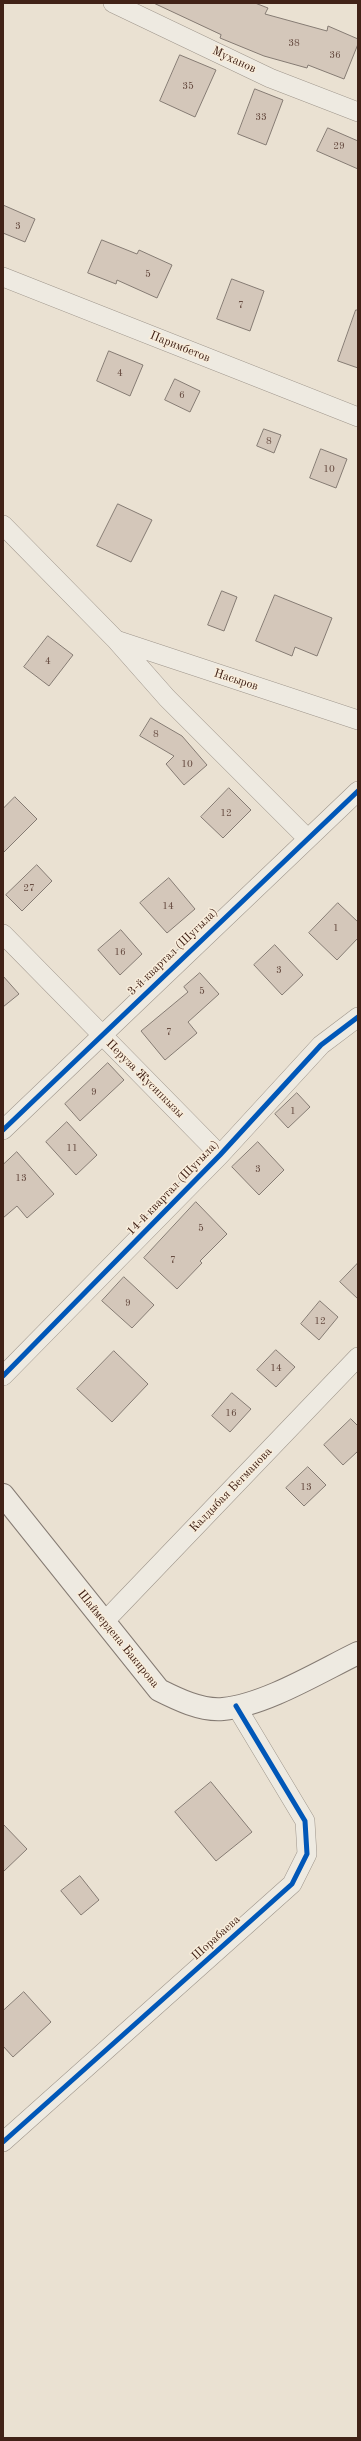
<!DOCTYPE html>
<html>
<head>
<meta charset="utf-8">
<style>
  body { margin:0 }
  #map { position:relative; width:361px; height:2441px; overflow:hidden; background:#eae1d2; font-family:"Old Standard TT",serif }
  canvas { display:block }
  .frame { position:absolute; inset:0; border:4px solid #412217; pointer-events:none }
</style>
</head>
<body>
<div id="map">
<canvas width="361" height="2441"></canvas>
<div class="frame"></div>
</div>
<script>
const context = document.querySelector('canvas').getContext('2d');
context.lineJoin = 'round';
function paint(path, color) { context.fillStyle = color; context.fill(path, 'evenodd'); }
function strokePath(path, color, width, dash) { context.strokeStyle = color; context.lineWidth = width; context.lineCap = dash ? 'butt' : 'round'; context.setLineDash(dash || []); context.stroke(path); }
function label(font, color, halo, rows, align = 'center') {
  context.font = font + ' "Old Standard TT",serif'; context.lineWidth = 3; context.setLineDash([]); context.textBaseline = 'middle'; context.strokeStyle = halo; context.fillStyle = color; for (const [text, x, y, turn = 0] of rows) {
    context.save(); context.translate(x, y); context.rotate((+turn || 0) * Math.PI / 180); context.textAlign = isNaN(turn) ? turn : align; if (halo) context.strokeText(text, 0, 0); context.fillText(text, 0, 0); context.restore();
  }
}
const building = new Path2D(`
  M154 3H255L268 8 265 14 327 31 328 26 358 39V44L344 79 308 65 307 68 264 56 220 38 221 35Z
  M180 55 216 70 195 117 160 101Z
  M255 89 283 100 266 145 238 134Z
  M328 128 358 141V169L317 151Z
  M3 205 35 219 25 242 3 233Z
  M102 240 137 254 139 250 172 265 157 298 117 280 116 284 88 273Z
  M232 279 264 291 250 331 217 319Z
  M356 310H358V368L338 361Z
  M109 351 143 365 130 396 97 381Z
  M175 379 200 391 190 412 165 400Z
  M264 429 281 435 274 453 257 446Z
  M321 449 347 459 336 488 310 478Z
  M118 504 152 520 131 562 97 546Z
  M222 591 237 597 224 631 208 625Z
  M275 595 332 618 317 656 295 647 292 656 256 641Z
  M48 636 73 655 49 686 24 667Z
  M151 718 182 736 207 765 184 785 166 764 174 756 140 736Z
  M229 788 251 810 223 838 201 817Z
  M15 797 37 819 3 853V809Z
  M37 865 52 881 22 911 6 895Z
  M169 878 195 909 167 933 140 903Z
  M338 903 358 922V938L337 960 309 933Z
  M121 930 142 954 120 975 98 950Z
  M275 945 303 975 282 995 254 965Z
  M200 973 219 994 188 1022 197 1033 165 1060 141 1031 188 992 184 987Z
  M3 976 19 994 3 1007Z
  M108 1063 124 1080 80 1121 65 1104Z
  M297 1093 310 1107 288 1128 275 1114Z
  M67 1122 97 1155 76 1175 46 1142Z
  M258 1142 284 1170 259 1195 232 1167Z
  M17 1152 54 1194 27 1218 17 1206 3 1218V1165Z
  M196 1202 227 1234 200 1261 202 1263 177 1289 144 1258Z
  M358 1263V1299L340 1282Z
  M124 1277 154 1305 132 1328 102 1301Z
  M320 1301 338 1317 319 1340 301 1324Z
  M276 1350 295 1367 276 1387 257 1370Z
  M114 1351 148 1384 112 1422 77 1389Z
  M232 1393 251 1409 230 1432 212 1416Z
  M351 1419 358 1426V1451L343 1465 324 1445Z
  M308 1467 326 1485 304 1506 286 1488Z
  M211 1782 252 1832 216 1861 175 1812Z
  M3 1824 27 1849 3 1872Z
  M80 1876 99 1900 81 1915 61 1891Z
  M24 1992 51 2022 13 2057 3 2046V2011Z`);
paint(building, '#d4c7ba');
strokePath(building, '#857b73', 1);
const street = new Path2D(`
  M113 3 270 78 358 112
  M3 277 358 417
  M3 525 115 639 167 698 307 838
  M116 640 358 720
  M3 934 220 1155
  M3 1130 358 791
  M3 1376 220 1155 321 1045 358 1017
  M104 1622 358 1357
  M3 2142 292 1884 307 1854 305 1821 236 1706`);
const secondary = new Path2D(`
  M3 1495 159 1690C177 1699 201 1711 223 1709 265 1705 319 1672 358 1653`);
strokePath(street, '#9e958b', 20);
strokePath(secondary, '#857b73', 24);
strokePath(street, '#eeeae1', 19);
strokePath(secondary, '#eeeae1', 22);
strokePath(new Path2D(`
  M3 1130 358 791
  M3 1376 220 1155 321 1045 358 1017
  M3 2142 292 1884 307 1854 305 1821 236 1706`), '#0057b8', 5);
label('10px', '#664b40', null, [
  ["38",294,43],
  ["36",335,55],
  ["35",188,86],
  ["33",261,117],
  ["29",339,146],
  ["3",18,226],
  ["5",148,274],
  ["7",241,305],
  ["4",120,373],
  ["6",182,395],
  ["8",269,441],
  ["10",329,469],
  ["4",48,661],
  ["8",156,734],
  ["10",187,764],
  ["12",226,813],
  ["27",29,888],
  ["14",168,906],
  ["1",336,928],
  ["16",120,952],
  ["3",279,970],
  ["5",202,991],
  ["7",169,1032],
  ["9",94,1092],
  ["1",293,1111],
  ["11",72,1148],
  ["3",258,1169],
  ["13",21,1178],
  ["5",201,1228],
  ["7",173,1260],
  ["9",128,1303],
  ["12",320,1321],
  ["14",276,1368],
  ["16",231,1413],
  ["13",306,1487]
]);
label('12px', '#412217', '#f8eddb', [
  ["Муханов",234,60,25],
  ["Паримбетов",180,347,22],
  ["Насыров",236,680,18],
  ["3-й квартал (Шугыла)",173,952,-44],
  ["Перуза Жусипкызы",145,1079,45],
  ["14-й квартал (Шугыла)",173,1188,-46],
  ["Калдыбая Бегманова",231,1490,-46],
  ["Шаймердена Бакирова",118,1639,51],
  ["Шорабаева",216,1938,-42]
]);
</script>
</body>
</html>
